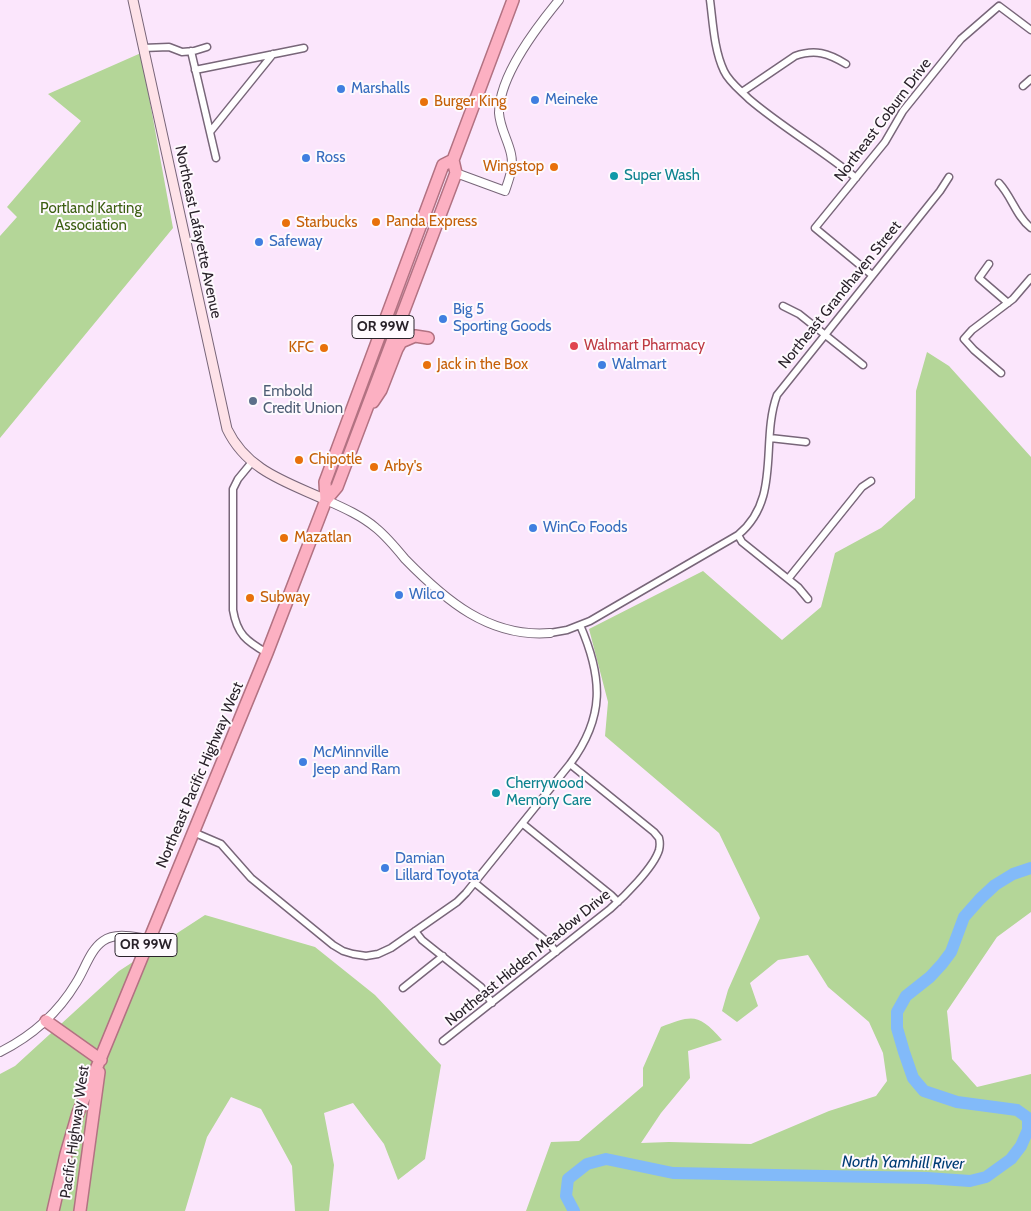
<!DOCTYPE html>
<html>
<head>
<meta charset="utf-8">
<style>
  body { margin:0 }
  canvas { display:block; background:#fbe6fc }
</style>
</head>
<body>
<canvas width="1031" height="1211"></canvas>
<script>
const context = document.querySelector('canvas').getContext('2d');
context.lineJoin = 'round';
function paint(path, color) { context.fillStyle = color; context.fill(path, 'evenodd'); }
function strokePath(path, color, width, dash) { context.strokeStyle = color; context.lineWidth = width; context.lineCap = dash ? 'butt' : 'round'; context.setLineDash(dash || []); context.stroke(path); }
function label(font, color, halo, rows, align = 'center') {
  context.font = font + ' Cabin,sans-serif'; context.lineWidth = 4; context.setLineDash([]); context.textBaseline = 'middle'; context.strokeStyle = halo; context.fillStyle = color; for (const [text, x, y, turn = 0] of rows) {
    context.save(); context.translate(x, y); context.rotate((+turn || 0) * Math.PI / 180); context.textAlign = isNaN(turn) ? turn : align; if (halo) context.strokeText(text, 0, 0); context.fillText(text, 0, 0); context.restore();
  }
}
paint(new Path2D(`
  M141 53 173 228 0 438V236L17 217 7 207 81 121 48 94Z
  M927 352 949 366 1031 457V912L997 937 947 1011 952 1059 977 1087 1031 1074V1211H526L551 1142 579 1141 643 1086V1068L661 1027C693 1015 698 1013 722 1040L688 1051 690 1078 661 1113 641 1143 669 1142 751 1144 829 1111 876 1096 887 1081 883 1053 869 1022 828 987 808 955 778 960 750 983 758 1006 737 1022 722 1011 728 990 760 918 719 833 605 736 608 702 589 629 703 571 782 640 821 607 835 553 881 528 915 498 916 391Z
  M205 915 315 947 375 995 441 1065 425 1159 398 1180 384 1144 353 1103 324 1113 334 1165 329 1211H295L292 1166 261 1109 231 1097 207 1137 185 1211H0V1074L15 1066 119 971Z`), '#b4d698');
strokePath(new Path2D(`
  M574 1211 566 1196 568 1179 587 1164 606 1159 673 1173 927 1178 970 1181 986 1177 1011 1159 1021 1146 1028 1130V1118L1017 1110 957 1102 924 1091 913 1078 904 1052 897 1028V1012L906 996 930 977 942 964 951 952 964 917 980 899 995 885 1013 874 1031 868`), '#82baf9', 12);
const minor = new Path2D(`
  M710 0C713 23 714 50 724 71 729 82 740 90 749 99 783 128 822 150 856 178
  M143 48 169 47 182 52 194 51 207 47
  M191 51 216 158
  M195 70 304 48
  M1023 86 1031 79
  M742 92 795 56C815 49 828 53 846 64
  M210 132 273 54
  M999 183C1012 197 1016 216 1031 228
  M989 264 979 278 1008 303
  M872 275 815 228 885 142 903 111 961 39 999 6 1031 30
  M783 306 799 314 863 365
  M1001 373 974 350 964 339 972 330 1013 299 1031 278
  M770 438 806 442
  M252 462 238 479 233 489V610C237 634 246 641 267 653
  M738 535 742 542 798 587 808 599
  M788 579 862 487 871 481
  M550 633 567 630 590 621 738 535C782 499 760 442 777 395L940 191 949 177
  M523 824 611 895 618 902
  M193 832 221 844 251 878 333 945 343 951 353 954 366 956 378 954 391 948 457 902 466 893 570 764C605 717 603 678 580 625
  M475 883 550 944 556 952
  M415 931 422 940 481 987 492 1003
  M403 988 443 956
  M443 1041 610 909C624 897 654 867 659 850 660 846 660 842 659 838L654 832 570 764`);
const tertiary = new Path2D(`
  M456 173 505 191C509 179 514 167 511 154 508 140 500 128 499 113 499 76 536 28 559 0
  M326 500C344 508 362 516 376 528 387 537 396 548 405 559 445 600 489 638 550 633
  M0 1052C32 1036 58 1013 76 983 85 969 90 950 103 941 116 932 134 937 148 939`);
const secondary = new Path2D(`
  M133 0 227 429C247 471 287 482 326 500`);
const trunk = new Path2D(`
  M373 402 381 390 397 349 401 342 415 336 428 338
  M326 500 325 482 443 165 453 160
  M46 1021 101 1060
  M53 1211 66 1154 78 1113 267 653 326 500 337 487 456 173 453 160 513 0
  M80 1211 99 1072`);
strokePath(minor, '#786679', 9);
strokePath(tertiary, '#786679', 10);
strokePath(secondary, '#786679', 11);
strokePath(trunk, '#b27282', 14);
strokePath(minor, '#fff', 6);
strokePath(tertiary, '#fff', 8);
strokePath(secondary, '#fee2e8', 9);
strokePath(trunk, '#fcb0c2', 11);
for (const [x, y, r, color] of [
  [341,89,5,"#3f7fe0"],
  [535,100,5,"#3f7fe0"],
  [424,102,5,"#e8710a"],
  [306,158,5,"#3f7fe0"],
  [554,167,5,"#e8710a"],
  [614,176,5,"#0f9aa8"],
  [376,222,5,"#e8710a"],
  [286,223,5,"#e8710a"],
  [259,242,5,"#3f7fe0"],
  [443,319,5,"#3f7fe0"],
  [574,346,5,"#e0444e"],
  [324,348,5,"#e8710a"],
  [427,365,5,"#e8710a"],
  [602,365,5,"#3f7fe0"],
  [253,401,5,"#5c6f8a"],
  [299,460,5,"#e8710a"],
  [374,467,5,"#e8710a"],
  [533,528,5,"#3f7fe0"],
  [284,538,5,"#e8710a"],
  [399,595,5,"#3f7fe0"],
  [250,598,5,"#e8710a"],
  [303,762,5,"#3f7fe0"],
  [496,793,5,"#0f9aa8"],
  [385,868,5,"#3f7fe0"]
]) { const dot = new Path2D(); dot.arc(x, y, r, 0, 2 * Math.PI); context.fillStyle = color; context.fill(dot); strokePath(dot, '#fef9fe', 2); }
for (const [x, y, w] of [
  [383,327,62],
  [146,945,62]
]) { const box = new Path2D(); box.roundRect(x - w / 2, y - 11.5, w, 23, 4); context.fillStyle = '#fef9fe'; context.fill(box); strokePath(box, '#29222a', 1); }
label('bold 14px', '#29222a', null, [
  ["OR 99W",383,327],
  ["OR 99W",146,945]
]);
label('15px', '#366cbe', '#fef9fe', [
  ["Marshalls",351,89],
  ["Meineke",545,100],
  ["Ross",316,158],
  ["Safeway",269,242],
  ["Big 5",453,310],
  ["Sporting Goods",453,327],
  ["Walmart",612,365],
  ["WinCo Foods",543,528],
  ["Wilco",409,595],
  ["McMinnville",313,753],
  ["Jeep and Ram",313,770],
  ["Damian",395,859],
  ["Lillard Toyota",395,876]
], 'left');
label('15px', '#c56008', '#fef9fe', [
  ["Burger King",434,102],
  ["Wingstop",544,167,"right"],
  ["Panda Express",386,222],
  ["Starbucks",296,223],
  ["KFC",314,348,"right"],
  ["Jack in the Box",437,365],
  ["Chipotle",309,460],
  ["Arby's",384,467],
  ["Mazatlan",294,538],
  ["Subway",260,598]
], 'left');
label('15px', '#29222a', '#fef9fe', [
  ["Northeast Coburn Drive",883,120,-53],
  ["Northeast Lafayette Avenue",198,232,78],
  ["Northeast Grandhaven Street",840,295,-51],
  ["Northeast Pacific Highway West",200,775,-67],
  ["Northeast Hidden Meadow Drive",528,958,-39],
  ["Pacific Highway West",75,1132,-82]
]);
label('15px', '#0d838f', '#fef9fe', [
  ["Super Wash",624,176],
  ["Cherrywood",506,784],
  ["Memory Care",506,801]
], 'left');
label('15px', '#3c5f12', '#fef9fe', [
  ["Portland Karting",91,209],
  ["Association",91,226]
]);
label('15px', '#be3a42', '#fef9fe', [
  ["Walmart Pharmacy",584,346]
], 'left');
label('15px', '#4e5e75', '#fef9fe', [
  ["Embold",263,392],
  ["Credit Union",263,409]
], 'left');
label('italic 16px', '#003d75', '#fef9fe', [
  ["North Yamhill River",903,1163,1]
]);
</script>
</body>
</html>
